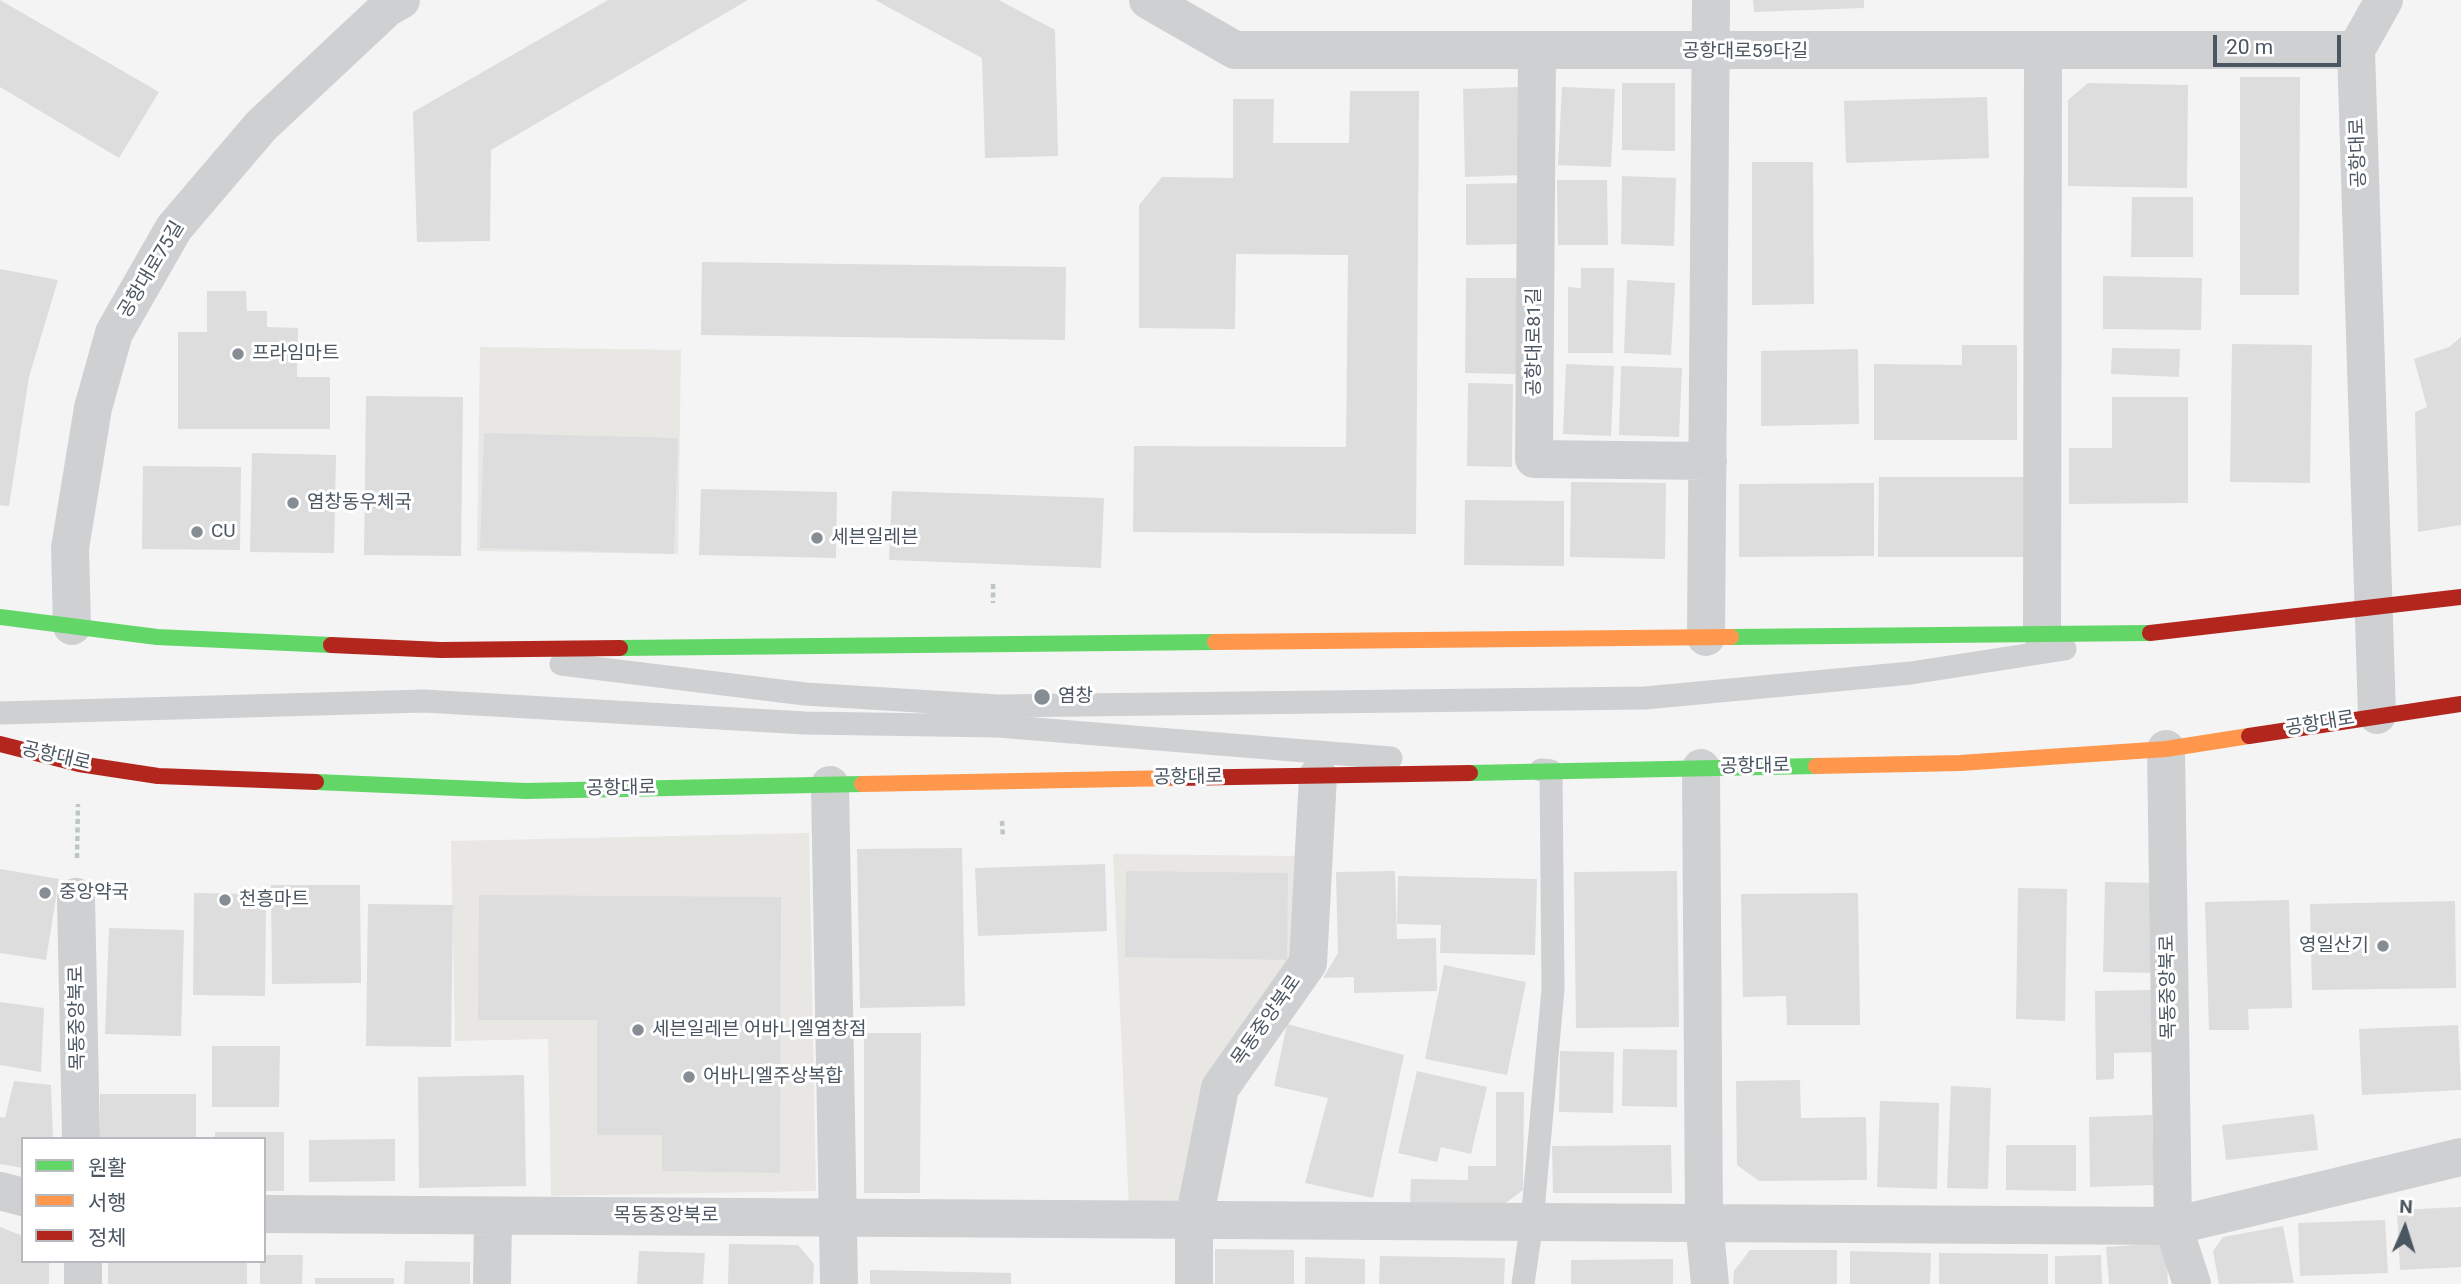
<!DOCTYPE html>
<html>
<head>
<meta charset="utf-8">
<style>
  body { margin:0 }
  #map { position:relative; width:2461px; height:1284px; overflow:hidden; background:#f4f4f4; font-family:Roboto,"Noto Sans KR",sans-serif }
  canvas { display:block }
  .legend { position:absolute; left:21px; top:1137px; width:245px; height:126px; box-sizing:border-box; background:#fff; border:2px solid #b7bbc0; margin:0; padding:9px 12px; list-style:none; font-size:21px; color:#4a5661 }
  .legend li { display:flex; align-items:center; gap:14px; height:35px }
  .legend b { width:35px; border:2px solid #b7bbc0 }
  .north { position:absolute; left:2370px; top:1193px; width:70px; height:70px; -webkit-text-stroke:5px #fff; paint-order:stroke; rotate:3deg; font-size:19px; font-weight:700; line-height:28px; text-align:center; color:#4a5661 }
  .north::after { content:''; display:block; margin:auto; width:24px; height:32px; background:#4a5661; clip-path:polygon(50% 0,100% 100%,50% 72%,0 100%) }
  .scale { position:absolute; left:2213px; top:35px; width:128px; height:32px; box-sizing:border-box; border:4px solid #4a5661; border-top:0; padding-left:9px; font-size:21px; line-height:24px; white-space:nowrap; color:#4a5661; -webkit-text-stroke:5px #fff; paint-order:stroke }
</style>
</head>
<body>
<div id="map">
<canvas width="2461" height="1284"></canvas>
<ul class="legend">
<li><b style="height:9px;background:#63d668"></b>원활</li>
<li><b style="height:9px;background:#ff974d"></b>서행</li>
<li><b style="height:9px;background:#b3261e"></b>정체</li>
</ul>
<div class="north">N</div>
<div class="scale">20 m</div>
</div>
<script>
const context = document.querySelector('canvas').getContext('2d');
context.lineJoin = 'round';
function paint(path, color) { context.fillStyle = color; context.fill(path, 'evenodd'); }
function strokePath(path, color, width, dash) { context.strokeStyle = color; context.lineWidth = width; context.lineCap = dash ? 'butt' : 'round'; context.setLineDash(dash || []); context.stroke(path); }
function label(font, color, halo, rows, align = 'center') {
  context.font = font + ' Roboto,"Noto Sans KR",sans-serif'; context.lineWidth = 6; context.setLineDash([]); context.textBaseline = 'middle'; context.strokeStyle = halo; context.fillStyle = color; for (const [text, x, y, turn = 0] of rows) {
    context.save(); context.translate(x, y); context.rotate((+turn || 0) * Math.PI / 180); context.textAlign = isNaN(turn) ? turn : align; if (halo) context.strokeText(text, 0, 0); context.fillText(text, 0, 0); context.restore();
  }
}
paint(new Path2D(`
  M480 347 681 350 678 554 477 551Z
  M809 833 816 1191 551 1196 548 1039 455 1041 451 841Z
  M1113 854 1298 856V959L1184 1209H1129Z`), '#e8e7e3');
paint(new Path2D(`
  M0 0 159 92 119 158 0 87Z
  M608 0H748L491 150 490 241 417 242 413 112Z
  M875 0H999L1055 30 1058 156 985 158 982 58Z
  M1753 0H1864V8L1754 12Z
  M2240 77H2300L2299 295H2240Z
  M1622 83H1675V151L1622 150Z
  M2088 83 2188 85 2187 188 2068 186V100Z
  M1520 87 1522 175 1465 177 1463 89Z
  M1562 87 1615 89 1611 167 1558 165Z
  M1350 91H1419L1416 534 1133 532 1134 446 1346 447 1348 255 1236 254 1235 329 1139 328V205L1162 177 1233 178V99H1274L1273 143H1349Z
  M1987 97 1989 158 1846 163 1844 101Z
  M1752 162H1813L1814 304 1752 305Z
  M1622 176 1676 178 1674 246 1621 244Z
  M1557 180H1607L1608 245H1558Z
  M1524 183V244L1466 245V184Z
  M2132 197H2193V257H2131Z
  M702 262 1066 267 1065 340 701 335Z
  M1581 268H1614L1613 353H1568V287L1581 288Z
  M0 269 58 280 29 377 9 506 0 505Z
  M2103 276 2202 278 2201 330 2103 329Z
  M1466 278H1518L1517 374 1465 373Z
  M1627 280 1675 283 1671 355 1624 353Z
  M207 291H246L247 311H267V327L298 328 297 377H330V429H178V332H207Z
  M2461 337V525L2418 532 2415 412 2427 407 2414 359 2449 347Z
  M2232 344 2312 345 2310 483 2230 482Z
  M1962 345H2017V440H1874V364L1962 365Z
  M2112 348 2180 349 2179 377 2111 374Z
  M1858 349 1859 424 1761 426V351Z
  M1566 364 1614 366 1611 436 1563 434Z
  M1621 366 1682 368 1679 437 1619 435Z
  M1468 383 1513 384 1512 467 1467 466Z
  M366 396 463 397 461 556 364 555Z
  M2112 397H2188V503L2069 504V448H2112Z
  M484 433 678 438 674 554 480 548Z
  M252 453 336 455 334 553 250 552Z
  M143 466 241 467 240 550 142 549Z
  M1879 477H2027V557H1878Z
  M1571 482 1666 483 1665 559 1570 557Z
  M1874 483V556L1739 557V484Z
  M701 489 837 492 836 558 699 555Z
  M892 491 1104 498 1101 568 889 560Z
  M1465 500 1564 501V566L1464 565Z
  M962 848 965 1006 860 1008 857 849Z
  M1105 864 1107 931 978 936 975 868Z
  M0 869 59 879 46 960 0 953Z
  M1126 871 1288 873 1287 960 1125 957Z
  M1395 871 1397 939 1436 938 1437 991 1354 993V977L1323 978 1338 953 1336 872Z
  M1677 871 1679 1027 1576 1028 1574 872Z
  M1398 876 1537 879 1535 955 1440 953 1441 925 1397 924Z
  M2105 882 2158 883 2157 973 2103 972Z
  M271 885H360L361 983 272 984Z
  M2018 888 2067 889 2065 1021 2016 1019Z
  M194 893 266 894 265 996 193 995Z
  M1858 893 1860 1025H1787L1786 996 1743 997 1741 894Z
  M479 895 781 897 780 1173 662 1171V1135H597V1020H478Z
  M2289 900 2292 1008 2248 1009 2249 1030H2209L2205 902Z
  M2455 901 2456 988 2312 990 2310 904Z
  M368 904 453 905 451 1047 366 1046Z
  M109 928 184 930 181 1036 105 1034Z
  M1444 965 1526 982 1507 1075 1425 1059Z
  M2154 990 2155 1052 2114 1053V1079L2096 1080 2095 991Z
  M0 1002 44 1008 41 1072 0 1065Z
  M1287 1024 1404 1055 1373 1198 1305 1183 1328 1098 1274 1086Z
  M2458 1025 2461 1090 2362 1095 2359 1029Z
  M864 1033H921L920 1193H864Z
  M212 1046H280L279 1107H212Z
  M1623 1049 1677 1050V1107L1622 1106Z
  M1560 1051 1614 1052 1613 1113 1559 1112Z
  M1417 1071 1487 1087 1471 1154 1441 1147 1437 1162 1398 1153Z
  M524 1075 526 1186 419 1188 418 1077Z
  M1800 1080 1801 1118 1866 1117 1867 1180 1759 1181 1737 1165 1736 1081Z
  M14 1081 51 1085 53 1139H23V1168L0 1164V1117L5 1118Z
  M1951 1086 1991 1088 1988 1189 1947 1188Z
  M1496 1092H1524L1523 1190 1503 1205H1410L1411 1179 1468 1180V1166H1496Z
  M100 1094H196V1139H100Z
  M1880 1101 1939 1103 1937 1189 1877 1187Z
  M2314 1114 2318 1150 2226 1160 2222 1125Z
  M2152 1115 2154 1185 2090 1187 2089 1117Z
  M215 1132H284V1191H264V1139H215Z
  M395 1139V1181L309 1182V1140Z
  M1671 1145 1672 1193H1553L1552 1146Z
  M2006 1145H2076V1191L2006 1190Z
  M2461 1207V1267L2400 1270 2397 1210Z
  M2385 1220 2388 1273 2300 1276 2298 1223Z
  M2283 1226 2294 1283 2219 1284 2213 1251 2223 1237Z
  M0 1227 23 1236V1261H49V1284H0Z
  M2166 1243 2168 1284H2109L2106 1247Z
  M729 1244 798 1245 814 1264 813 1284H728Z
  M1215 1249 1294 1250V1284H1215Z
  M1750 1250H1837V1284H1733L1734 1271Z
  M639 1251 705 1253 703 1284H637Z
  M1850 1251 1931 1253 1930 1284H1850Z
  M1939 1253 2048 1254V1284H1939Z
  M264 1255H303L302 1284H260V1261H264Z
  M2101 1255 2102 1284H2055V1256Z
  M1380 1256 1505 1258 1504 1284H1379Z
  M1305 1257 1365 1259V1284H1305Z
  M1673 1259V1284H1571V1260Z
  M108 1261H247V1284H108Z
  M405 1261 470 1262V1284H404Z
  M870 1270 1011 1273V1284H870Z
  M315 1278H394V1284H315Z`), '#ddddde');
strokePath(new Path2D(`
  M993 584V603
  M1002 821 1003 838
  M77 858 78 804`), '#bcc7c4', 4.5, [5, 3.5]);
strokePath(new Path2D(`
  M561 664 805 694 998 706 1645 698 1911 673 2065 649
  M0 713 424 701 805 723 998 726 1391 758
  M1523 1284 1532 1222 1553 989 1551 771 1541 770`), '#ced0d2', 23);
strokePath(new Path2D(`
  M1148 0 1235 50H2356
  M1537 51 1534 459 1708 461
  M72 626 70 548 93 408 114 333 174 228 261 126 387 8 401 0
  M2042 634 2043 52
  M1706 637 1711 0
  M2377 715 2356 50 2384 0
  M2166 749 2173 1226 2192 1284
  M1701 768 1704 1222 1710 1284
  M830 785 839 1284
  M76 897 81 1139
  M0 1191 23 1197
  M264 1214 2173 1226 2461 1157
  M83 1261V1284
  M492 1284 493 1216
  M1194 1284V1220L1220 1088 1308 963 1318 776`), '#ced0d2', 38);
strokePath(new Path2D(`
  M0 617 157 637 331 645
  M1731 637 2150 633
  M620 648 1215 642
  M1470 773 1816 766
  M316 782 526 791 862 784`), '#63d668', 16);
strokePath(new Path2D(`
  M1215 642 1731 637
  M1816 766 1960 763 2166 749 2249 736
  M862 784 1175 778`), '#ff974d', 16);
strokePath(new Path2D(`
  M2150 633 2461 597
  M331 645 441 650 620 648
  M2249 736 2461 704
  M0 744 79 764 158 776 316 782
  M1175 778 1470 773`), '#b3261e', 16);
for (const [x, y, r, color] of [
  [238,354,7,"#868d94"],
  [293,503,7,"#868d94"],
  [197,532,7,"#868d94"],
  [817,538,7,"#868d94"],
  [1042,697,9,"#868d94"],
  [45,893,7,"#868d94"],
  [225,900,7,"#868d94"],
  [2383,946,7,"#868d94"],
  [638,1030,7,"#868d94"],
  [689,1077,7,"#868d94"]
]) { const dot = new Path2D(); dot.arc(x, y, r, 0, 2 * Math.PI); context.fillStyle = color; context.fill(dot); strokePath(dot, '#fff', 2.5); }
label('19px', '#4a5661', '#fff', [
  ["공항대로59다길",1745,52],
  ["공항대로",2359,153,-92],
  ["공항대로75길",152,270,-59],
  ["공항대로81길",1535,342,-90],
  ["공항대로",2320,724,-9],
  ["공항대로",56,757,13],
  ["공항대로",1755,767,-1],
  ["공항대로",1188,778,-1],
  ["공항대로",621,789,-1],
  ["목동중앙북로",2169,987,-91],
  ["목동중앙북로",78,1018,-91],
  ["목동중앙북로",1267,1021,-55],
  ["목동중앙북로",666,1216]
]);
label('19px', '#4a5661', '#fff', [
  ["프라임마트",252,354],
  ["염창동우체국",307,503],
  ["CU",211,532],
  ["세븐일레븐",831,538],
  ["염창",1058,697],
  ["중앙약국",59,893],
  ["천흥마트",239,900],
  ["영일산기",2369,946,"right"],
  ["세븐일레븐 어바니엘염창점",652,1030],
  ["어바니엘주상복합",703,1077]
], 'left');
</script>
</body>
</html>
